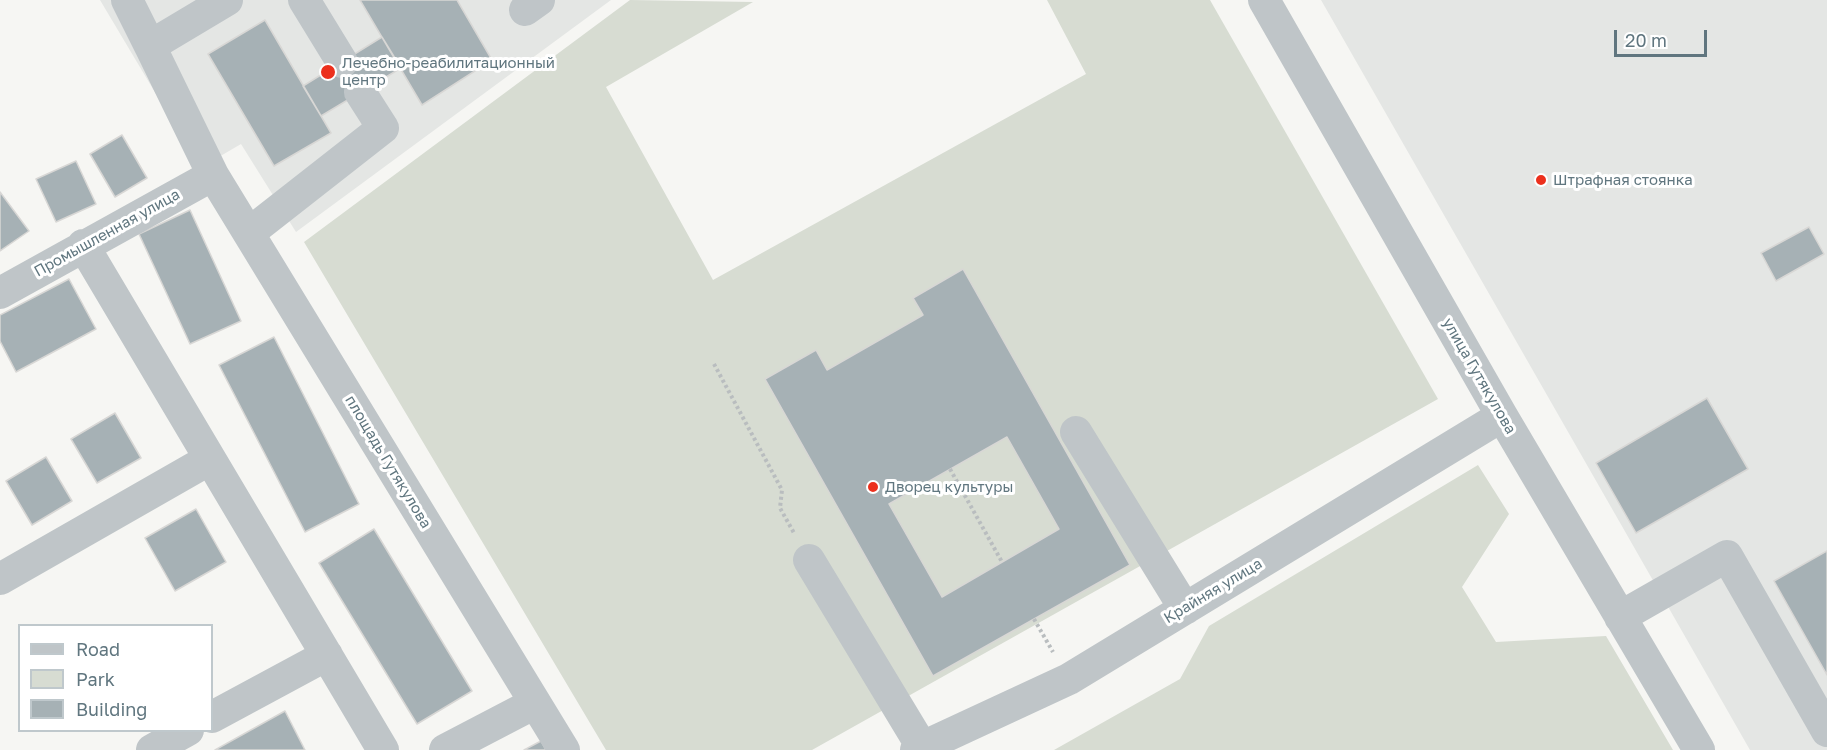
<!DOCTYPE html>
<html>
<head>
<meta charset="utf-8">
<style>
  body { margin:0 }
  #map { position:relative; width:1827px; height:750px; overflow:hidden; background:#f6f6f3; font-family:"Golos Text",sans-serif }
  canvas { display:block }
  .legend { position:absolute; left:18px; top:624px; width:195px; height:108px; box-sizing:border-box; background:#fff; border:2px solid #bfc8cc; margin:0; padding:8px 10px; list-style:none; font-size:18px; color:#60767f }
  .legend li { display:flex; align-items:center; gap:12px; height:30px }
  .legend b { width:30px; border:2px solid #bfc8cc }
  .scale { position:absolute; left:1614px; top:30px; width:93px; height:27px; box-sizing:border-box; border:3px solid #60767f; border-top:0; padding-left:8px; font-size:18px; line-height:21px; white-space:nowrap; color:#60767f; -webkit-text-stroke:4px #fff; paint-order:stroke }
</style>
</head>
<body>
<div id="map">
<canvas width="1827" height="750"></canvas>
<ul class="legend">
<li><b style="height:8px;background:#bfc5c8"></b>Road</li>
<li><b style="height:16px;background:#d7dcd2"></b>Park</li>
<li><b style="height:16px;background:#a6b1b5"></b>Building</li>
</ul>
<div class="scale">20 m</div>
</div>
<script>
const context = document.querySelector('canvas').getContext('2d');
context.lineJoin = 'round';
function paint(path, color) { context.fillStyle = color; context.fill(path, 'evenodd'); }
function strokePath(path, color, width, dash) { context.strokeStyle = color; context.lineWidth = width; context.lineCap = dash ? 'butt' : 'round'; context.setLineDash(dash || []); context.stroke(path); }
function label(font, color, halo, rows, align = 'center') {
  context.font = font + ' "Golos Text",sans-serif'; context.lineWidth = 6; context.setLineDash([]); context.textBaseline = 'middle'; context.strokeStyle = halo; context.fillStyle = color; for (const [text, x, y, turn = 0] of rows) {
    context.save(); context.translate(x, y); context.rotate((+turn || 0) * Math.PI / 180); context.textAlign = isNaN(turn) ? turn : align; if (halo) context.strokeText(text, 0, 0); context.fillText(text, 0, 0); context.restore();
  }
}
paint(new Path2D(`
  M100 0H611L296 232 241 144 200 168Z
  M1321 0H1827V750H1750Z`), '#e4e6e4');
paint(new Path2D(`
  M630 0 753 2 606 87 713 280 1086 74 1047 0H1210L1438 399 812 750H606L304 242Z
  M1478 465 1509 514 1462 587 1496 642 1606 636 1673 750H1054L1180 679 1209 626Z`), '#d7dcd2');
const building = new Path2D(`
  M360 0H457L492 60 422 105Z
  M265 20 331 133 274 166 208 54Z
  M382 37 401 68 321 116 303 86Z
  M122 135 147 178 115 197 90 154Z
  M76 161 96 204 56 222 36 179Z
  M0 192 29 231 0 251Z
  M190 210 241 321 190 344 139 234Z
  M1809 227 1824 254 1776 281 1761 253Z
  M963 269 1130 565 933 676 765 379 816 350 827 370 923 315 913 298ZM1007 437 1059 529 942 597 889 504Z
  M69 279 96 329 16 372 0 341V315Z
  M274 337 359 504 305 532 219 365Z
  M1707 398 1748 469 1636 533 1596 463Z
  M115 413 141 458 97 483 71 439Z
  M46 457 72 501 32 525 6 481Z
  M196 509 226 562 175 591 145 538Z
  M374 529 472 691 417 724 319 563Z
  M1827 551V675L1774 581Z
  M285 711 305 750H215Z
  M541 741 546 750H524Z`);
paint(building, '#a6b1b5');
strokePath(building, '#d8d7d5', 1.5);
strokePath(new Path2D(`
  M714 364 782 490 780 508 794 533
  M950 469 1002 562
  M1034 619 1053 652`), '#b9bdbf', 4, [3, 3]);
strokePath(new Path2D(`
  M127 0 150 46
  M227 0 150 46 213 175 564 750
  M304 0 342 62
  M1264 0 1502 416 1699 750
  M525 10 539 0
  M249 233 383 128 360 92
  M83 245 383 750
  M0 293 213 175
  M1076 432 1185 609
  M809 560 922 747
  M0 579 210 459
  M1620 617 1727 556 1827 731
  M212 717 327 655
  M152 750 188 730
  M445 750 535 703
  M916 750 1069 679 1502 416`), '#bfc5c8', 32);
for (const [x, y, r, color] of [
  [328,72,8,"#ec301d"],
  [1541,180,6,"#ec301d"],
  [873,487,6,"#ec301d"]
]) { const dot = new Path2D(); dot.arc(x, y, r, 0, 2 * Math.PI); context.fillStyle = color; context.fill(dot); strokePath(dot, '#fff', 2); }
label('15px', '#60767f', '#fff', [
  ["Лечебно-реабилитационный",342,63],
  ["центр",342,80],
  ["Штрафная стоянка",1553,180],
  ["Дворец культуры",885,487]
], 'left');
label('15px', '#60767f', '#fff', [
  ["Промышленная улица",107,233,-29],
  ["улица Гутякулова",1479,376,60],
  ["площадь Гутякулова",388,462,59],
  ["Крайняя улица",1213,591,-31]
]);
</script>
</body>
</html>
